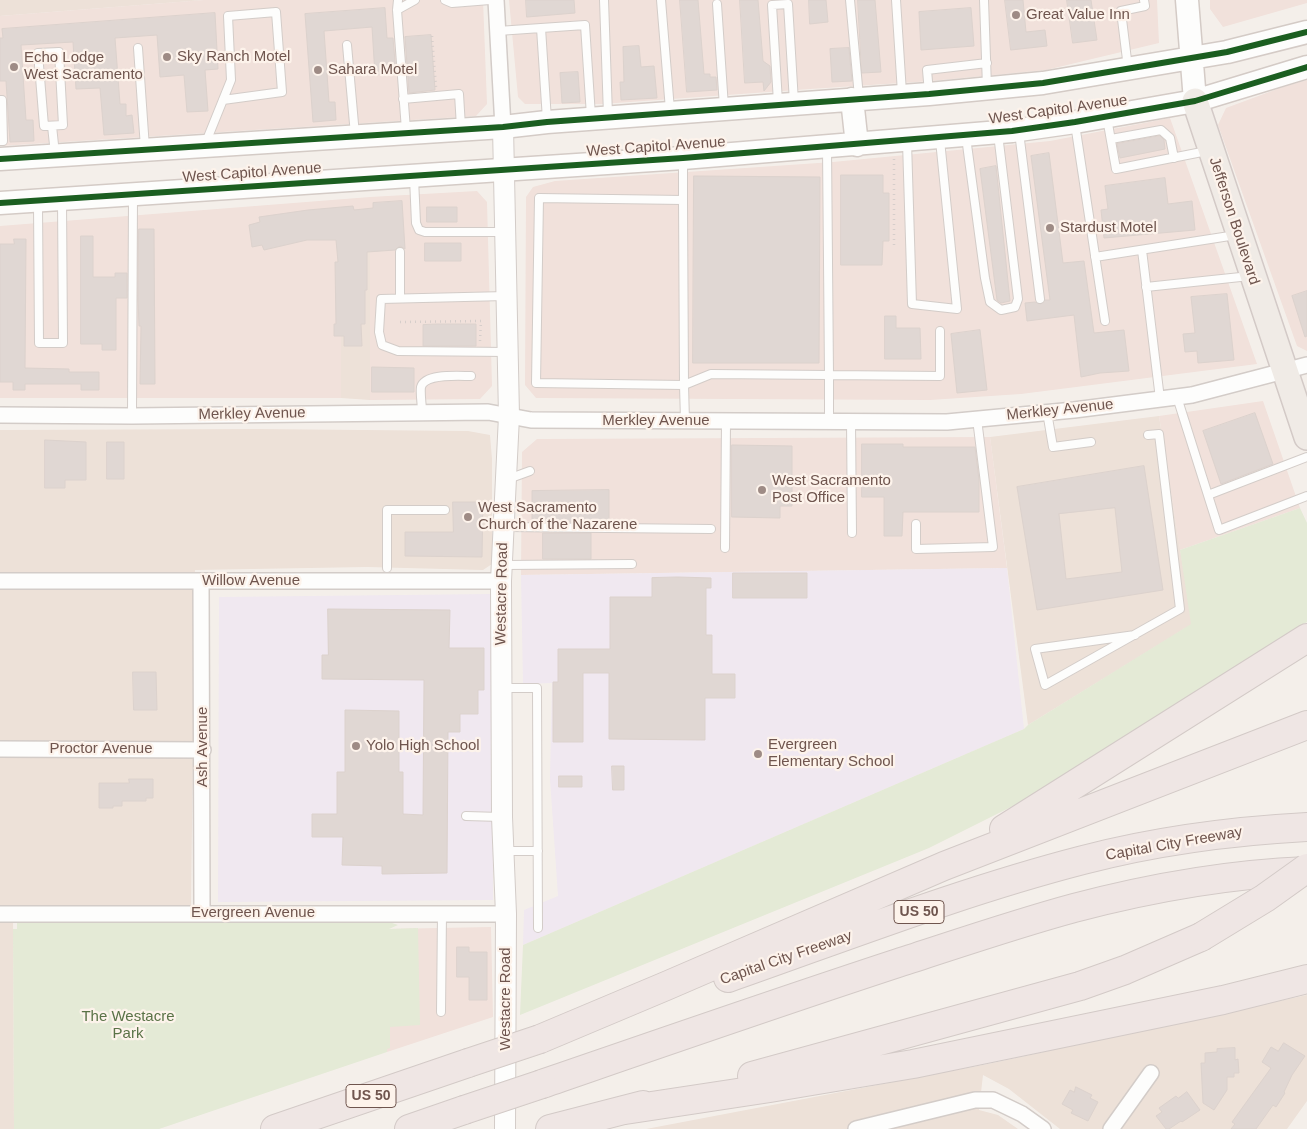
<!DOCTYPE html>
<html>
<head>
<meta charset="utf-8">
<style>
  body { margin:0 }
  canvas { display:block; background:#f4efea }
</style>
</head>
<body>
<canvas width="1307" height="1129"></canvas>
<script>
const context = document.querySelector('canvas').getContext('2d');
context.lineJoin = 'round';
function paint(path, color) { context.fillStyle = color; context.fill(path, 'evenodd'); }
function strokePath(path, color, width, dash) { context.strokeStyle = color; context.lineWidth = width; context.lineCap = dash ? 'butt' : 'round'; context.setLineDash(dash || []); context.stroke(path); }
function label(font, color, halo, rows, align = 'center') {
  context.font = font + ' Helvetica,sans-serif'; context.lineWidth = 4.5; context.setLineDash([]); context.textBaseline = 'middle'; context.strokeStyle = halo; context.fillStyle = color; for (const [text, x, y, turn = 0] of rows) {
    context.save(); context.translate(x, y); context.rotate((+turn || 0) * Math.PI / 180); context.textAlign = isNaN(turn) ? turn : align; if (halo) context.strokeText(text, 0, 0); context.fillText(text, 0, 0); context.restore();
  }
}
paint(new Path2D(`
  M0 0H204L0 16Z
  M341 245H370V400L341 398Z
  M1159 416 1192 624 1028 725 990 437Z
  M257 429 468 431 490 435 492 459V564L483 570 367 567 195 570 191 907 13 906 14 1129H0V430Z
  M1307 995V1101L1287 1129H1060L1009 1089 983 1075 979 1110 998 1115 1018 1129H646L988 1064Z`), '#ede1d8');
paint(new Path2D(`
  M204 0H483L487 104 476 116 0 146V16Z
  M509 0H1157L1159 43 1046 70 931 81 810 89 602 104H525L518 97Z
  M1210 0H1307V3L1223 27 1210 9Z
  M1307 80V351L1297 346 1218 125 1226 108 1280 88Z
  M1170 118 1257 364 1021 394 930 400 536 398 525 385 526 197 533 187 555 181 833 162 1050 141Z
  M477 191 487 202 492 386 480 399 370 400V245H341V398H0V226L370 197Z
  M1263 401 1300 508 1180 550 1159 416Z
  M990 437 1007 568 521 575 522 452 537 439Z
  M491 927 493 1017 387 1052V929Z`), '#f1e1db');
paint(new Path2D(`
  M1007 568 1024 729 523 945 524 910 558 896 550 779 552 683 523 684 521 575Z
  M492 594 493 900 218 902 219 597Z`), '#f0e8f0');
paint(new Path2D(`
  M1300 508 1307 523V622L1041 792 929 848 520 1015 523 945 1024 729 1028 725 1191 624 1180 550Z
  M17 922H389L398 925 389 929 418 928 420 1025 390 1027V1048L387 1049V1052L159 1129H14L13 929H17Z`), '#e4ead6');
const building = new Path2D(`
  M526 0H574L575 13 527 17Z
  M680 0H698L704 74H710V77H716L717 90 687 92Z
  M740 0H758L763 61 770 66 771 82 764 91 763 82 745 83Z
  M809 0H826L828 22 810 24Z
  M858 0H875L881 72 862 73Z
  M1005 0H1023L1026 32 1045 30 1047 46 1011 50Z
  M1067 0H1091L1097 40 1073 43Z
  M385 8 387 38H393L396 73 375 75 372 27 324 31 329 102H335L336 120 313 122 305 14Z
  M971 8 974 46 921 50 919 12Z
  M215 13 218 69 205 70 208 111 187 112 184 75 160 77 157 35 115 38 120 104H126V116L132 115 134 133 104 135 100 88 76 89 73 42 21 45 26 120H33L34 141 10 142 6 81H0V38H3L2 29Z
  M431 35 435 90 409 93 405 37Z
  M639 46 641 67 654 66 657 98 621 100 620 82H624L623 47Z
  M849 48 852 81 832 82 830 49Z
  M578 72 580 102 562 103 560 73Z
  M1160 136 1164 140 1165 149 1120 158 1117 144Z
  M1049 153 1063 263 1084 261 1094 333 1124 330 1129 371 1100 373 1081 377 1074 315 1027 321 1025 303 1035 302 1041 304 1045 300H1050L1031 156Z
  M996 166 1010 301 1001 303 997 300 980 169Z
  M841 175H883V193H889V241H883L882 265H841Z
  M694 176 820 177 819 363H693Z
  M1165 178 1168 204 1192 201 1195 230 1104 238 1101 210 1108 209 1105 186Z
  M402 201 405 249 400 246 395 250 367 252V290H365V324H361L362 346H344V336H334V324H336L335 262H338L336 240H307L264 250 262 245 252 247 249 225 260 222 259 217 308 210 353 206 354 210 373 208V203Z
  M427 207H457V222H427Z
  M139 229H154L155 384H140L141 326H139L138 298Z
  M81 236H93V277H115V273H127V298H116V350H102V344H81Z
  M14 239H26L25 368 69 369V372H99V390H81V384H25V390H13V382H0V244H14Z
  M425 243H461V261H425Z
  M1307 291V336L1305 337 1292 296Z
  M1227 294 1234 360 1198 363 1197 351 1185 352 1183 334 1195 333 1191 297Z
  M885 316H896V328H920L921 359H885Z
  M438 324H476V346H423V325Z
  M980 330 987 390 957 393 951 334Z
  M372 367 414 368V392H372Z
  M1255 413 1273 464 1221 484 1203 431Z
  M45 440 86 442V480H65V488H45Z
  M107 442H124V479H107Z
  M862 444H903V447H975L979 480V512H903L902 536H884V497H862Z
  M732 445 792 446V506H780V518L732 517Z
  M1144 466 1163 590 1037 610 1017 487ZM1115 508 1122 572 1066 579 1059 514Z
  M609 490V522H532V491Z
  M453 502H483L482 557 405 556V532H453Z
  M543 533H591V559H543Z
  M733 573H807V598H733Z
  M678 577 711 578V588H706V635H712V674H735V698H705V740L609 739V673H583V742H553V682H558V649H610V597H652V578Z
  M328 609 450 610 449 648H484V690H478V714H460V732H448L447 873 382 874V866L342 865 343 837H312V814H337V772H345V710L399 711V772H403V814L423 815 424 680 322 679V655H328Z
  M133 672H156L157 710H134Z
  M612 766H624V790H613Z
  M559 776H582V787H559Z
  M129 779H153V798H146V801H122V806H113V808H99V783H129Z
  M457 947H469V952H487V1000H469V977H457Z
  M1284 1043 1305 1056 1292 1075 1284 1092 1285 1093 1276 1107 1273 1105 1256 1129H1231L1235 1124 1232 1122 1271 1068 1262 1062 1271 1047 1278 1051Z
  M1235 1048V1060L1238 1059 1239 1073H1234V1077H1227V1090L1214 1110 1203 1103 1201 1063H1205V1053L1217 1052V1049Z
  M1076 1087 1092 1095 1090 1098 1098 1102 1088 1121 1071 1113 1073 1110 1062 1104 1070 1090 1074 1092Z
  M1187 1092 1200 1110 1182 1122 1181 1121 1169 1129H1166L1156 1116 1162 1112 1159 1108 1176 1096 1178 1098Z`);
paint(building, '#e0d7d3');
strokePath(building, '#dcd2cd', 1);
const service = new Path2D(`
  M398 0 397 10 406 130
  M445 0 452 3 490 0
  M604 0 608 115
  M661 0 670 110
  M850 0 859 97
  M896 0 902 93
  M984 0 987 87
  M717 4 724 107
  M397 10 415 0
  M498 31 541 28
  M347 45 355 135
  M138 48 145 148
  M59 52 63 125 44 126 38 53Z
  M1128 68 1121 11 1145 6 1144 0
  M929 93 927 70 987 63
  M403 99 459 94 461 127
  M0 100H2L3 141H0
  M778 102 772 5 788 4 794 102
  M1107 118 1116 169 1207 151
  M547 120 541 28 585 25 591 116
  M1075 124 1105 321
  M52 126 55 154
  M1019 132 1040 299
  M966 137 985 278 990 302 1001 310 1015 307 1018 299 998 134
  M1111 139 1161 130 1170 138 1174 158
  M206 142 231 80 228 16 276 12 282 92 223 100
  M907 142 912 304 957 309 940 140
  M683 160V200L539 198 536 383 684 385 685 421
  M414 178 416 223 419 230 425 232H504
  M683 200 684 385 711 374 829 375 827 148
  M38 204 39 343H63L62 200
  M1142 250 1160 399
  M1095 257 1236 235
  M1146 287 1250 276
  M506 296 381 299 379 332 382 345 398 351 508 352
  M400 298V252
  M1177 397 1219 530 1307 496
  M422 412C422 404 420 394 421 387 425 373 459 376 471 376
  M1047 412 1053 447 1091 442
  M132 416 133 196
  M829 421V375L940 376V331
  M851 421 852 533
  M508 479 530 471
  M1208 495 1307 457
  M916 524V549L993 547 977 419
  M506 527 711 529
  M725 548 726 421
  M504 565 632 564
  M387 568V510H445
  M1135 635 1035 649 1045 685 1180 609 1159 434 1148 435
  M502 688H537L538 928
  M466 816 501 817
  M503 851H538
  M441 1012 442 913`);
const minor = new Path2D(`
  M496 0 503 127
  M0 415 132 416 488 412 531 420 947 422 1074 410 1192 395 1307 365
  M0 581H501
  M201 581 202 913
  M0 749 203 750
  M0 914H506
  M856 1129 975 1100H993L1022 1114 1043 1129
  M1111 1129 1151 1073`);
const tertiary = new Path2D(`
  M503 127 509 416 501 581 502 817 506 914 505 1129`);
const secondary = new Path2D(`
  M1187 0 1195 101
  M852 99 857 145
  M0 159 503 127 547 122 929 94 1043 83 1227 52 1307 32
  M0 203 683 158 1012 131 1075 122 1195 101 1307 67`);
const primary = new Path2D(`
  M1195 101 1307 437`);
const motorway = new Path2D(`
  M1004 829 1307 638
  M728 978C845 937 963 891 1083 860 1156 841 1232 831 1307 827
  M540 1039 666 986 944 866 1307 725
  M752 1076 1080 986 1125 970 1201 937
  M542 1084C661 1043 779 1002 898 963 957 944 1015 924 1074 908 1150 888 1229 874 1307 871
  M625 1110 770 1088 913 1064 1223 1000 1307 979
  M275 1129 468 1063
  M409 1129 464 1110
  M550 1129 643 1105`);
strokePath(service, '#d3ccc8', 10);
strokePath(minor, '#d3ccc8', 18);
strokePath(tertiary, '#d3ccc8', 22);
strokePath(secondary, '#d4cbc6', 25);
strokePath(primary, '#d3cac7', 28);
strokePath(motorway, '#d3cac7', 30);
strokePath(new Path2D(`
  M432 36 436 87
  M894 159V249
  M400 322 481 321 480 341`), '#d6cecb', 2.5, [1, 4]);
strokePath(service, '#fdfdfc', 8);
strokePath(minor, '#fdfdfc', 15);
strokePath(tertiary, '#fdfdfc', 20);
strokePath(secondary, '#fdfdfc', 22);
strokePath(primary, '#f0ebe6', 25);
strokePath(motorway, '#efe6e4', 28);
const motorwayBridge = new Path2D(`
  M1201 937 1265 898 1307 868
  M468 1063 540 1039
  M464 1110 542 1084`);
strokePath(motorwayBridge, '#d3cac7', 30, []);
strokePath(motorwayBridge, '#efe6e4', 28);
strokePath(new Path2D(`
  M0 159 503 127 547 122 929 94 1043 83 1227 52 1307 32
  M0 203 683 158 1012 131 1075 122 1195 101 1307 67`), '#1b5e20', 6);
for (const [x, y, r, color] of [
  [1016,15,5,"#9e8b85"],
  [167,57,5,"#9e8b85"],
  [14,67,5,"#9e8b85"],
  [318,70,5,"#9e8b85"],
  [1050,228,5,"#9e8b85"],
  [762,490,5,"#9e8b85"],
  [468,517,5,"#9e8b85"],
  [356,746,5,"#9e8b85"],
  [758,754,5,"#9e8b85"]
]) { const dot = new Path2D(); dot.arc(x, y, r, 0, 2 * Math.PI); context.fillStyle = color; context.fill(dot); strokePath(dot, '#fdf3eb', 2); }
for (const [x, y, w] of [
  [919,912,50],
  [371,1096,50]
]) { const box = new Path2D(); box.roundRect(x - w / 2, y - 11.5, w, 23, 4); context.fillStyle = '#fdf3eb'; context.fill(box); strokePath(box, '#6f554e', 1); }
label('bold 14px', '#6f554e', null, [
  ["US 50",919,912],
  ["US 50",371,1096]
]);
label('15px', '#6f554e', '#fdf3eb', [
  ["Great Value Inn",1026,15],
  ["Sky Ranch Motel",177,57],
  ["Echo Lodge",24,58],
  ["West Sacramento",24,75],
  ["Sahara Motel",328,70],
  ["Stardust Motel",1060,228],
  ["West Sacramento",772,481],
  ["Post Office",772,498],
  ["West Sacramento",478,508],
  ["Church of the Nazarene",478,525],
  ["Evergreen",768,745],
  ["Elementary School",768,762],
  ["Yolo High School",366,746]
], 'left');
label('15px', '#6f554e', '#fdf3eb', [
  ["West Capitol Avenue",1058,110,-8],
  ["West Capitol Avenue",656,147,-4],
  ["West Capitol Avenue",252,173,-4],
  ["Jefferson Boulevard",1234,221,72],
  ["Merkley Avenue",1060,410,-6],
  ["Merkley Avenue",252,414,-1],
  ["Merkley Avenue",656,421],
  ["Willow Avenue",251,581],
  ["Westacre Road",502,594,-89],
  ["Ash Avenue",203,747,-90],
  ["Proctor Avenue",101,749],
  ["Capital City Freeway",1174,844,-10],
  ["Evergreen Avenue",253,913],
  ["Capital City Freeway",786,958,-19],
  ["Westacre Road",506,999,-90]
]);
label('15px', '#5a7347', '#fdf3eb', [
  ["The Westacre",128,1017],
  ["Park",128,1034]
]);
</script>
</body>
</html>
